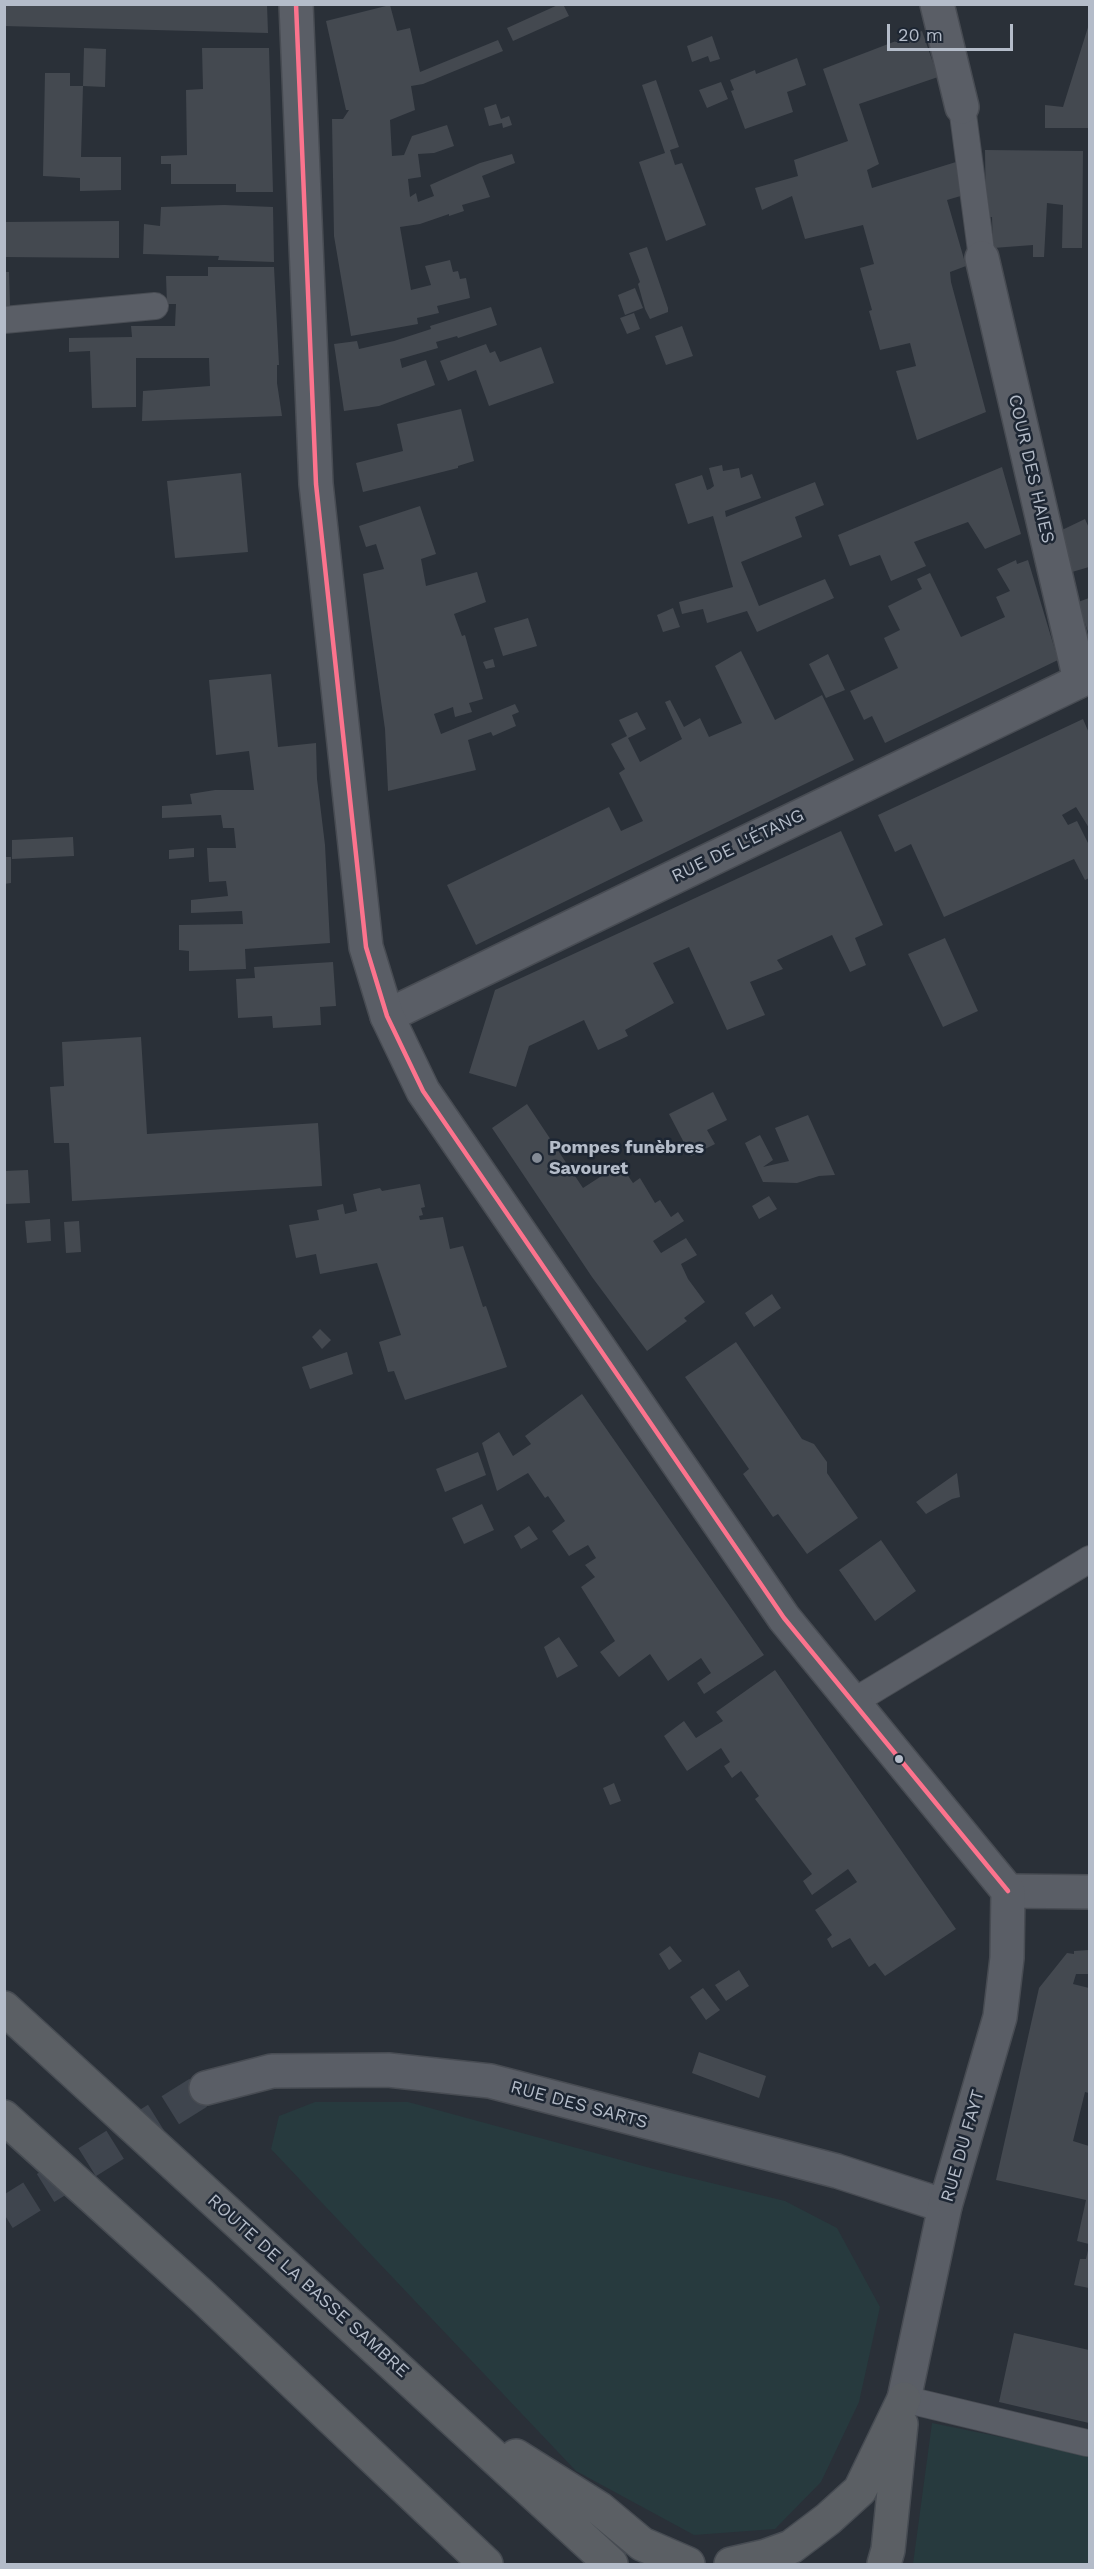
<!DOCTYPE html>
<html>
<head>
<meta charset="utf-8">
<style>
  body { margin:0 }
  #map { position:relative; width:1094px; height:2569px; overflow:hidden; background:#2a3038; font-family:"Work Sans",sans-serif }
  canvas { display:block }
  .frame { position:absolute; inset:0; border:6px solid #b4bcc9; pointer-events:none }
  .scale { position:absolute; left:887px; top:24px; width:126px; height:27px; box-sizing:border-box; border:3px solid #b4bcc9; border-top:0; padding-left:8px; font-size:18px; line-height:21px; white-space:nowrap; color:#b4bcc9; -webkit-text-stroke:4px #1d2633; paint-order:stroke }
</style>
</head>
<body>
<div id="map">
<canvas width="1094" height="2569"></canvas>
<div class="frame"></div>
<div class="scale">20 m</div>
</div>
<script>
const context = document.querySelector('canvas').getContext('2d');
context.lineJoin = 'round';
function paint(path, color) { context.fillStyle = color; context.fill(path, 'evenodd'); }
function strokePath(path, color, width, dash) { context.strokeStyle = color; context.lineWidth = width; context.lineCap = dash ? 'butt' : 'round'; context.setLineDash(dash || []); context.stroke(path); }
function label(font, color, halo, rows, align = 'center') {
  context.font = font + ' "Work Sans",sans-serif'; context.lineWidth = 5; context.setLineDash([]); context.textBaseline = 'middle'; context.strokeStyle = halo; context.fillStyle = color; for (const [text, x, y, turn = 0] of rows) {
    context.save(); context.translate(x, y); context.rotate((+turn || 0) * Math.PI / 180); context.textAlign = isNaN(turn) ? turn : align; if (halo) context.strokeText(text, 0, 0); context.fillText(text, 0, 0); context.restore();
  }
}
paint(new Path2D(`
  M315 2102H408L654 2169 785 2201 837 2228 880 2307 859 2402 821 2482 775 2529 694 2535 576 2471 271 2149 279 2116Z
  M932 2423 1089 2455V2564H913Z`), '#273a3e');
paint(new Path2D(`
  M4 4H267L268 33 4 26Z
  M560 4H563L569 16 513 41 507 28Z
  M390 5 397 31 410 28 420 72 498 40 503 51 423 84 411 86 415 110 390 120 392 156 404 155 412 136 447 125 454 146 434 153 418 154 421 177 408 179 410 197 416 193 418 202 434 196 430 185 480 163 512 154 515 163 482 176 490 197 462 205 464 211 449 216V214L420 224 400 227 411 290 431 285 425 266 450 260 453 272 458 271 460 279 466 278 470 298 437 306 439 313 417 318 418 324 351 336 334 236 332 119H343L349 110H346L326 21Z
  M1089 24V128H1045V105L1063 107Z
  M922 31 938 77 859 104 879 164 867 170 872 188 956 162 964 195 947 200 966 266 950 272 951 282 986 412 917 440 896 371 916 366 910 343 880 350 869 311 872 310 860 268 874 264 863 225 805 239 792 196 762 210 755 188 798 176 794 160 848 141 823 69Z
  M712 36 720 59 710 62 708 56 692 62 687 46Z
  M84 48 106 49 105 87 83 86Z
  M202 48H269L273 192H236V184H171V164H161V156L187 155 186 90 203 89Z
  M797 58 806 85 787 92 793 112 745 129 731 91 734 90 730 80 755 70 756 74Z
  M45 73H70V86H83L81 157H121V190L80 191V178L43 176Z
  M656 80 679 147 670 150 675 165 682 163 706 225 666 241 639 162 665 153 642 85Z
  M721 82 728 99 707 108 699 90Z
  M496 104 501 119 509 116 512 125 503 128 502 123 489 126 484 108Z
  M985 150 1083 151 1082 248H1062L1063 205 1047 203 1044 257H1033V245L993 248 992 217H986Z
  M224 205 273 207 274 262 218 260 219 256 143 254 144 224 160 226 161 207Z
  M119 221V258L4 257V222Z
  M647 247 668 308V312L650 319 645 309 638 284 640 282 629 253Z
  M208 267H274L279 365H277V383L282 416 142 421 143 391 210 386 209 358H136V407L92 408 90 351 69 352V338L132 337 131 326H175L176 304H167L166 276H208Z
  M4 272H9L10 306H4Z
  M635 288 643 308 625 315 618 295Z
  M491 307 497 325 458 338 457 336 436 342 438 348 400 359 402 368 426 360 435 385 379 406 344 411 334 344 357 341 359 349 394 341 431 329 430 326Z
  M634 313 640 329 627 334 620 318Z
  M682 326 693 356 666 365 655 336Z
  M486 344 490 353 495 351 500 362 541 347 554 383 489 406 476 370 448 381 440 361Z
  M461 409 474 461 458 466V468L363 492 356 463 403 451 397 424Z
  M722 465 723 471 739 468 741 478 752 474 761 498 725 511 726 517 815 482 824 505 795 517 802 537 741 562 759 606 825 579 834 598 757 632 747 611 707 623 703 609 682 614 679 602 733 587 713 516 688 524 675 484 702 475 707 490 710 489 714 486 709 468Z
  M1002 467 1021 534 985 549 968 522 914 542 926 566 891 581 880 555 850 566 838 535Z
  M241 473 248 552 175 558 167 481Z
  M420 506 436 554 421 559 426 586 477 572 486 602 454 614 462 636 465 635 483 699 469 703 472 712 455 717 453 707 434 714 441 734 515 704 519 712 512 715 516 726 493 736 491 732 468 740 476 770 388 791 385 729 363 574 384 569 376 544 366 547 359 526Z
  M1085 519 1089 528V567L1072 572 1062 530Z
  M1016 560 1017 564 1028 560 1058 660 885 743 872 716 864 720 850 691 898 668 884 638 900 630 888 606 922 589 917 579 930 573 961 637 1005 617 996 597 1010 591 997 569Z
  M1089 598V635L1078 602Z
  M673 608 680 627 663 632 657 615Z
  M528 618 537 646 503 656 494 628Z
  M741 651 775 720 822 695 854 760 476 945 447 885 609 807 621 831 643 821 619 773 625 769 611 744 627 736 619 720 637 712 646 729 628 738 640 762 682 739 665 702 670 700 684 727 700 718 709 737 742 723 715 666Z
  M828 654 845 690 826 698 809 664Z
  M493 659 495 667 486 669 483 662Z
  M271 674 278 747 316 743 317 779 325 845 330 943 245 949 246 969 189 971V951L179 950V925L243 924 242 911 191 913V900L228 896 226 881 209 882 207 848H236L234 828H223L221 815 162 818V806L192 804 190 794 215 790H254L249 751 216 755 209 680Z
  M1083 719 1089 733V828L1076 807 1062 815 1068 825 1077 821 1089 845V878L1085 880 1074 859 944 917 911 844 895 852 878 815Z
  M841 831 883 925 855 938 866 965 850 972 832 935 777 960 783 969 750 982 765 1015 727 1030 689 947 653 963 674 1003 625 1030 628 1036 598 1050 584 1020 529 1046 516 1087 469 1073 495 990Z
  M73 837 74 856 12 859V840Z
  M194 848V857L169 859V850Z
  M4 857H11V883L4 884Z
  M945 938 978 1011 943 1027 908 954Z
  M333 962 336 1006 320 1007 321 1025 273 1028 272 1016 238 1018 236 979 255 978 254 967Z
  M141 1037 147 1134 318 1123 322 1186 72 1201 69 1143H54L50 1087 64 1086 62 1042Z
  M713 1092 727 1120 707 1130 715 1144 691 1156 669 1114Z
  M527 1104 583 1188 620 1164 633 1183 640 1178 655 1203 660 1200 671 1217 678 1212 684 1221 653 1241 661 1253 686 1238 697 1255 681 1264 688 1279 705 1302 684 1318 687 1321 647 1351 592 1277 492 1128Z
  M808 1115 835 1175 819 1176 797 1183 763 1182 745 1143 760 1135 773 1160 763 1167 789 1161 775 1128Z
  M28 1170 30 1203 4 1204V1171Z
  M420 1184 425 1207 421 1208 423 1215 419 1216 420 1220 443 1217 450 1249 463 1246 483 1307 486 1306 507 1367 405 1400 394 1371 388 1372 379 1342 401 1335 377 1263 320 1274 316 1254 296 1258 289 1225 319 1220 317 1210 343 1204 345 1214 357 1211 353 1194 380 1188 382 1191Z
  M769 1196 777 1209 759 1219 752 1206Z
  M50 1219 51 1241 27 1243 25 1221Z
  M79 1221 81 1252 66 1253 64 1222Z
  M772 1294 781 1308 754 1327 745 1313Z
  M320 1329 331 1340 322 1349 312 1337Z
  M736 1342 802 1439 814 1444 827 1462V1473L858 1518 807 1554 778 1514 773 1517 743 1474 749 1469 685 1377Z
  M347 1352 353 1374 310 1389 302 1367Z
  M582 1394 764 1655 704 1694 697 1683 711 1673 701 1658 668 1681 650 1654 619 1677 600 1652 615 1641 581 1587 595 1577 585 1565 596 1558 588 1545 569 1556 552 1531 565 1521 548 1496 545 1498 528 1473 497 1491 482 1443 499 1432 513 1456 531 1444 525 1436Z
  M478 1452 486 1475 445 1492 436 1469Z
  M957 1473 960 1497 952 1499 926 1514 916 1502Z
  M482 1504 494 1530 464 1544 452 1518Z
  M529 1526 538 1539 521 1549 514 1536Z
  M881 1540 916 1591 875 1621 839 1570Z
  M559 1637 578 1666 557 1678 544 1647Z
  M775 1670 956 1929 885 1976 875 1963 869 1967 850 1938 832 1948 827 1939 832 1935 815 1910 857 1882 848 1869 812 1895 803 1881 812 1874 755 1799 759 1796 741 1771 732 1778 724 1766 730 1762 721 1748 687 1771 664 1736 684 1721 696 1738 723 1721 716 1712Z
  M614 1783 621 1801 610 1805 603 1788Z
  M670 1946 682 1961 669 1970 659 1954Z
  M1089 1950V1974H1076L1073 1984 1089 1988V2093L1085 2092 1073 2141 1089 2146V2244L1077 2241 1086 2200 996 2180 1039 1988 1067 1953 1074 1954V1951Z
  M739 1970 749 1986 726 2001 715 1985Z
  M703 1988 720 2010 706 2020 690 1997Z
  M699 2052 766 2076 759 2098 692 2073Z
  M1089 2246V2288L1074 2285 1080 2259H1086Z
  M1014 2333 1089 2350V2423L999 2402Z`), '#444950');
strokePath(new Path2D(`
  M4 2214 206 2088`), '#3f454e', 33, [33, 16]);
const service = new Path2D(`
  M962 107 982 258
  M4 320 155 306
  M853 1702 1090 1559
  M904 2399 1087 2443`);
const minor = new Path2D(`
  M937 4 962 107
  M982 258 1080 680
  M387 1016 1090 676
  M1008 1891 1090 1892
  M206 2088 272 2071 388 2070 490 2081 837 2171 945 2206`);
const tertiary = new Path2D(`
  M296 4 316 484 366 947 387 1016 423 1091 784 1618 1008 1891 1007 1958 1000 2017 945 2206 904 2399`);
const trunk = new Path2D(`
  M4 2008 611 2564
  M4 2117 201 2295 486 2564
  M516 2456 600 2509 642 2544 688 2564
  M731 2564 766 2556 791 2547 828 2519 860 2490 904 2399
  M884 2564 888 2550 901 2424`);
strokePath(service, '#484c53', 28);
strokePath(minor, '#484c53', 36);
strokePath(tertiary, '#484c53', 36);
strokePath(trunk, '#474c53', 36);
strokePath(service, '#5a5e66', 26);
strokePath(minor, '#5a5e66', 33);
strokePath(tertiary, '#5a5e66', 33);
strokePath(trunk, '#5b5f64', 33);
strokePath(new Path2D(`
  M296 4 316 484 366 947 387 1016 423 1091 784 1618 1008 1891`), '#fc738d', 4.5);
for (const [x, y, r, color] of [
  [537,1158,6,"#848b96"],
  [899,1759,5,"#b4bcc9"]
]) { const dot = new Path2D(); dot.arc(x, y, r, 0, 2 * Math.PI); context.fillStyle = color; context.fill(dot); strokePath(dot, '#1d2633', 2); }
label('18px', '#b4bcc9', '#1d2633', [
  ["COUR DES HAIES",1031,469,77],
  ["RUE DE L'ÉTANG",738,846,-26],
  ["RUE DES SARTS",579,2105,15],
  ["RUE DU FAYT",963,2146,-74],
  ["ROUTE DE LA BASSE SAMBRE",308,2286,42]
]);
label('bold 18px', '#b4bcc9', '#1d2633', [
  ["Pompes funèbres",549,1148],
  ["Savouret",549,1169]
], 'left');
</script>
</body>
</html>
